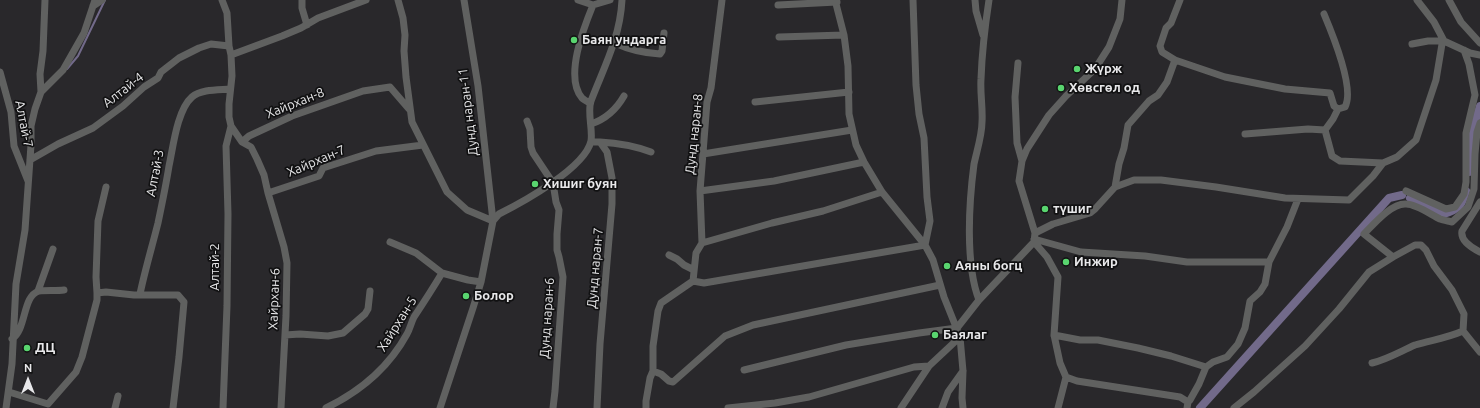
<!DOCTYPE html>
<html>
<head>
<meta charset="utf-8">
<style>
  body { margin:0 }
  #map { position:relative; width:1480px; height:408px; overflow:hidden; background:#29282b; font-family:Ubuntu,sans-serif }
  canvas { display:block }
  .north { position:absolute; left:8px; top:360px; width:40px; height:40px; -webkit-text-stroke:3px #111112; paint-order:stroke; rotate:0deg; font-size:11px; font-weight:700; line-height:16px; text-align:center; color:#e8e8ea }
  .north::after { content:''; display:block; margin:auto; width:14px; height:18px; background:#e8e8ea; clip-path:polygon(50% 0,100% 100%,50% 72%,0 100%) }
</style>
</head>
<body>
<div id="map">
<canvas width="1480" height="408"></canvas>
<div class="north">N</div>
</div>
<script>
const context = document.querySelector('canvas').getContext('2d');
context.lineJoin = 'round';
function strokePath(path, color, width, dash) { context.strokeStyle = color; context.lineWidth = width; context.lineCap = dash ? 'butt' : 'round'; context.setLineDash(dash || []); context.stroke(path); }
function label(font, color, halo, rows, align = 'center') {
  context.font = font + ' Ubuntu,sans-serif'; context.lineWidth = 3.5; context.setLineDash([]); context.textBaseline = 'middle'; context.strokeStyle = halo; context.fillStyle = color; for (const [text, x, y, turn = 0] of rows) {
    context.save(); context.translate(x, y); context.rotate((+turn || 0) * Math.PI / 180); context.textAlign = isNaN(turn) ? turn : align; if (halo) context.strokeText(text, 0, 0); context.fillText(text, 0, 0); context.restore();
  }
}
strokePath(new Path2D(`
  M67 69 78 56 105 0`), '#726a8a', 2);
strokePath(new Path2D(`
  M1469 172 1471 134 1480 106
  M1410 198 1444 214C1459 209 1462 206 1466 191
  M1200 408 1389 198 1402 195`), '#726a8a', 8);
strokePath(new Path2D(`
  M222 0 227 13 229 46 231 55 232 76 229 104V117L231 126 242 142 251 147 257 159 264 175 268 193 284 247 287 263 286 316 281 408
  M302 0V8L307 25
  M398 0 403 18 405 35 404 51 406 77 412 122 447 192 467 210 493 221
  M578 0 593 5
  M835 0 844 35 848 66 849 114 856 145 864 162 882 192 925 245 933 260 944 297 960 337 963 371 962 398 963 408
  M975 0 976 11 983 35
  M1417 0 1434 22 1444 41
  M1449 0 1461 22 1480 43
  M778 5 837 2
  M93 6 102 0
  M1324 14C1332 33 1355 89 1345 107L1338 109
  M779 37 844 35
  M615 43C630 50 643 53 660 54L662 51 664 33
  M1412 44 1428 41H1444
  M231 55 282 36 301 28 318 18 366 0
  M1175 60 1162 52 1160 46 1166 28 1171 23 1180 0
  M1018 63 1015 97 1017 143 1022 161
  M0 72 11 112 14 146 28 181
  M41 92 63 70 84 33 95 0
  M755 102 849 92
  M590 103C588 102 584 100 582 98 564 77 584 27 593 5L610 0
  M527 121 530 129 531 147 533 153 553 183 556 202 559 210 557 234V250L559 257 563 277 555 391 553 408
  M591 124C606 119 616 110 624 96
  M1245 134 1308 129 1325 130
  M242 142 249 136 292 116 363 91 390 87 409 109
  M591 142H600L607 152 612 178V204L600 344 597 408
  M600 142C618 143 635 146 651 152
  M703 154 852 130
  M30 160 58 144 93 128 123 106 144 87 158 78 161 72 179 58 199 48 211 44 229 46
  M1115 187 1134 180H1161L1216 187 1285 198 1349 200 1373 176 1383 163
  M700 191 774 181 864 162
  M1406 191 1446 209 1455 207 1464 194 1466 182V133L1475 95 1469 64 1464 50
  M268 193 319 176 323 168 376 151 423 145
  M1480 202 1462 231C1460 241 1472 248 1480 252
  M493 221 499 214C523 202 585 168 591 141 593 129 587 112 591 101 604 67 620 38 622 0
  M1035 233 1053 224 1090 213 1095 209 1115 187 1119 164 1124 148 1128 125 1149 101 1158 95 1167 82 1175 60 1225 77 1285 89 1330 93 1334 106 1338 109 1333 119 1325 130 1332 156 1340 161 1383 163 1397 157 1416 140 1436 80 1442 44 1444 41 1470 53 1480 55
  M1034 239 1081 252 1145 256 1187 262H1269
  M390 242 416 253 442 273 468 280 481 282
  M1034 242 1047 257 1058 277 1054 335 1060 363 1066 377 1077 381 1180 397 1188 402
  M702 243 772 223 823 211 882 192
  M669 255 677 259 684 265 694 270
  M1393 257 1415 245H1421L1426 250 1434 266 1452 290 1464 314 1463 331
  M693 281 704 283 925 245 930 221 927 197 924 138 919 114 916 85 913 0
  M38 291 53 249
  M97 293 96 277 98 221 106 187
  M140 294C145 270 152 247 158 223 162 204 166 185 169 166 173 148 177 110 192 97 201 89 219 90 230 89
  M979 300C965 264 969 202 974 164 977 150 982 135 982 122 983 108 980 93 981 79 982 52 985 26 989 0
  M285 335 300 334 328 336 343 333 365 314 368 309 370 291
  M1054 335 1080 340H1098L1138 348 1171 356 1206 367
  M12 339C27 329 22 296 39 291 45 290 57 291 64 290
  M1372 363C1388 359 1401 351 1415 345 1432 340 1447 338 1463 331L1480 352
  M744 370 846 345 919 333 957 328 979 300 1034 242 1035 233 1019 181 1022 161 1027 149 1049 115 1066 96 1095 69 1109 47 1120 19 1122 0
  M653 371 661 374 669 381 673 382 725 336 753 325 940 285
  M9 392 48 404 76 372 82 357 97 300V293L106 292 134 295H178L184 302 179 357 173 408
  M6 408 12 364 16 284 25 230 31 145V126L35 109 41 92 40 74 43 51 45 0
  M115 408 118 396
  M223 408 227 306 228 214 226 146 231 126
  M326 408C359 392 389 367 407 334 410 329 411 323 414 317 424 302 433 288 442 273
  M440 408 473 308 481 282 493 221 478 86 464 0
  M646 408V401L650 378 653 371V346L658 311 661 303 693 281 696 253 702 243 700 191 707 102 711 88 722 0
  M728 408 775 403 809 397 914 367 929 366
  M901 408 929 366 960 337
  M942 408 948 392 963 371
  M1058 408 1066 377
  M1187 408 1188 402 1190 400 1199 384 1206 367 1213 362 1227 357 1238 344 1245 328 1250 301 1260 292 1265 284 1269 262 1287 227 1298 199
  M1234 408 1254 392 1305 346 1339 309 1369 272 1393 257 1364 234C1373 225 1391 203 1406 204 1416 204 1430 214 1440 219 1443 220 1448 221 1452 222L1468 207 1474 189 1475 154 1477 132 1480 123`), '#606160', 7);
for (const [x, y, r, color] of [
  [574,40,4,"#59d56f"],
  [1077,69,4,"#59d56f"],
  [1061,88,4,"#59d56f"],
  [535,184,4,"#59d56f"],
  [1045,209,4,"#59d56f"],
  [1066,262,4,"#59d56f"],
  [947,266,4,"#59d56f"],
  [466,296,4,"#59d56f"],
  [935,335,4,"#59d56f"],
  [27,348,4,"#59d56f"]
]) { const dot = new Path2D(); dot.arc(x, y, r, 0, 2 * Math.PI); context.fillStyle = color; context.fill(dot); strokePath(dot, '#111112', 1.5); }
label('bold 13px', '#e8e8ea', '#111112', [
  ["Баян ундарга",582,40],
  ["Жүрж",1085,69],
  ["Хөвсгөл од",1069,88],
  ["Хишиг буян",543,184],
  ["түшиг",1053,209],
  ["Инжир",1074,262],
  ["Аяны богц",955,266],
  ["Болор",474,296],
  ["Баялаг",943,335],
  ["ДЦ",35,348]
], 'left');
label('13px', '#e8e8ea', '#111112', [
  ["Алтай-4",123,90,-38],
  ["Хайрхан-8",295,103,-22],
  ["Дунд наран-11",468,112,-97],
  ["Алтай-7",24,124,79],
  ["Дунд наран-8",694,134,-84],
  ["Хайрхан-7",316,161,-23],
  ["Алтай-3",155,173,-79],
  ["Алтай-2",215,267,-90],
  ["Дунд наран-7",595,268,-85],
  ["Хайрхан-6",274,299,-88],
  ["Дунд наран-6",547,318,-86],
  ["Хайрхан-5",397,324,-58]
]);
</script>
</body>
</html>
